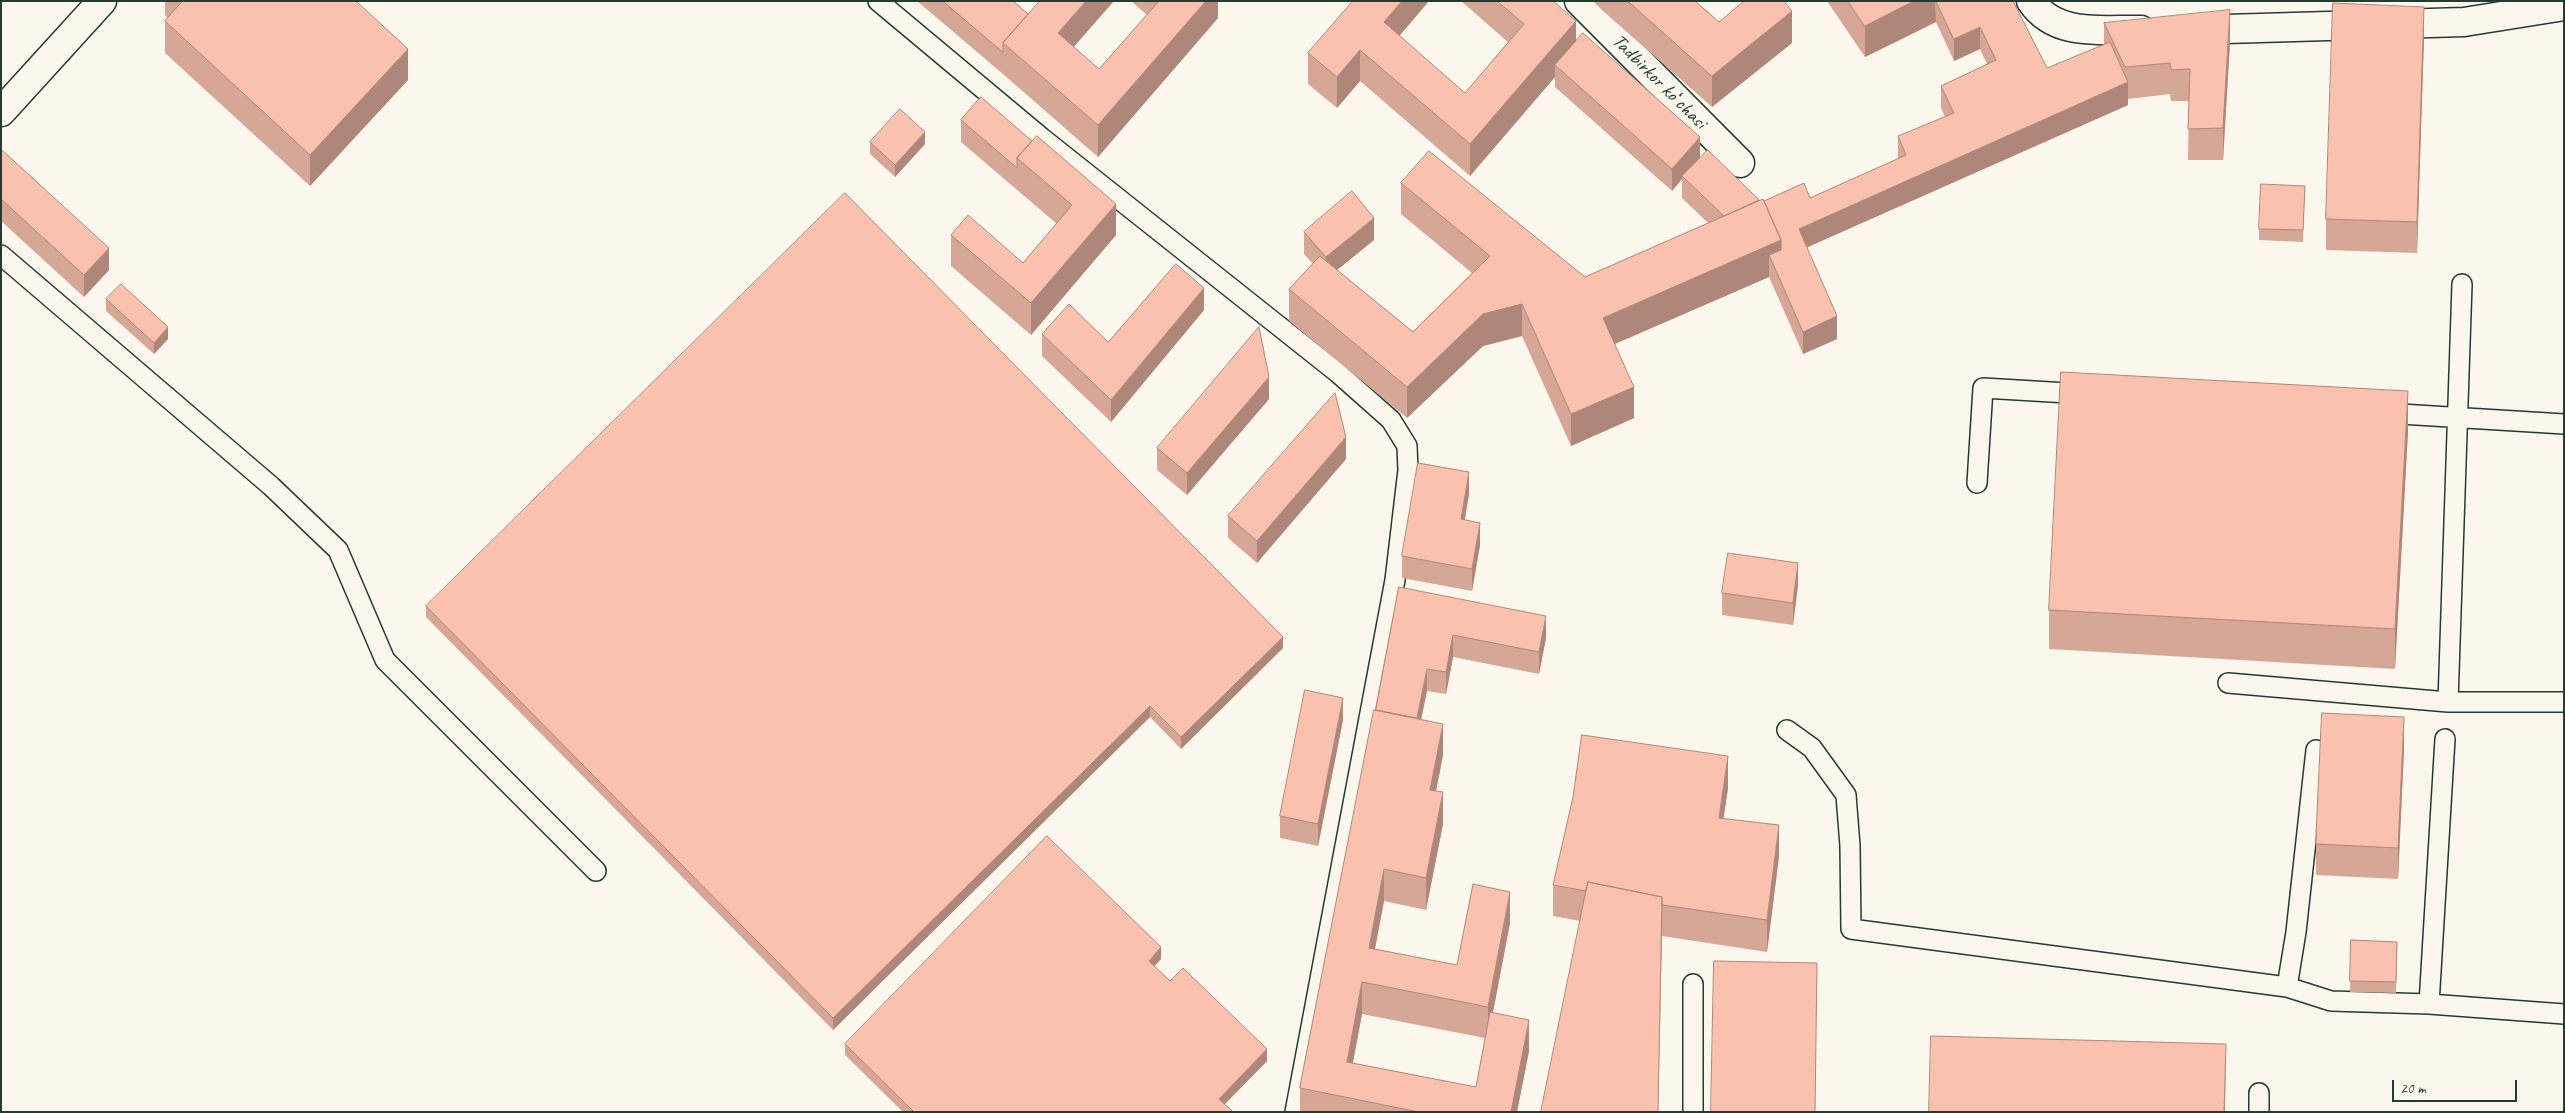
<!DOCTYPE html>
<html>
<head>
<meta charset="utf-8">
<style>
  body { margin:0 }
  #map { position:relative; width:2565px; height:1113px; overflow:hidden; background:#fbf7ec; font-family:Caveat,sans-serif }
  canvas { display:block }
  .frame { position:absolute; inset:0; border:2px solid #1f3d34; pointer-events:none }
  .scale { position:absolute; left:2392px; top:1080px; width:125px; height:22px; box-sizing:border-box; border:2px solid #1f3d34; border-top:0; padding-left:6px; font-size:15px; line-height:18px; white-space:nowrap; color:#1f3d34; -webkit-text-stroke:4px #fbf7ec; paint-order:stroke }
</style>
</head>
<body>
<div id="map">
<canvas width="2565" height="1113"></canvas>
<div class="frame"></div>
<div class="scale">20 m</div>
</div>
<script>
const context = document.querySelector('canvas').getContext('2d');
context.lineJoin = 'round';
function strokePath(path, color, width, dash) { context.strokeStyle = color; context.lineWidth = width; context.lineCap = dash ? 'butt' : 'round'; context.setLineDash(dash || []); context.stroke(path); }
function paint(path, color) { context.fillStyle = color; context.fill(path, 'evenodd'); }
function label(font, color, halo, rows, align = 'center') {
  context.font = font + ' Caveat,sans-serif'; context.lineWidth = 4.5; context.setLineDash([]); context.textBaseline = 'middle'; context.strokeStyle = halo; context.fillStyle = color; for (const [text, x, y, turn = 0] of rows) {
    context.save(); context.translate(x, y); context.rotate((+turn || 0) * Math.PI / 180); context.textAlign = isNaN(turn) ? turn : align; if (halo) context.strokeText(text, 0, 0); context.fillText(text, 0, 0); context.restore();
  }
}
const lane = new Path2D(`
  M878 1 1042 138 1338 373 1391 420 1407 446 1408 470 1395 580 1295 1112
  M1 255 271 486 338 550 385 660 596 871
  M2384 413 2564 424
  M1977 483 1983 388 2085 394
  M2228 683 2448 702H2564
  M2448 702 2462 284
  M1787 730 1812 748 1846 795 1850 846 1851 929 2287 987 2331 1001 2429 1004 2564 1014
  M1693 984V1112
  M2287 987 2296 932 2316 750
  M2429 1004 2445 739
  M2259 1112V1093`);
const street = new Path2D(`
  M1579 1 1740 163
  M2031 1C2056 38 2103 29 2141 30
  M2192 30 2464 22 2564 6`);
const secondary = new Path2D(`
  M1 112 102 1`);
strokePath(lane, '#1f3d34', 22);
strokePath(street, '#1f3d34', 31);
strokePath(secondary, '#1f3d34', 31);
strokePath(lane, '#fbf7ec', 19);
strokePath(street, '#fbf7ec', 28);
strokePath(secondary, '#fbf7ec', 28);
paint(new Path2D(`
  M165 1H356L408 80 310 186 165 53V21L168 18 165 15Z
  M917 1H1013L1028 14 1074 47 1099 69 1147 15 1131 1H1218V18L1098 157 1003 74Z
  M1353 1H1429L1399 36 1465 93 1508 42 1461 1H1553L1576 42 1700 159 1759 200 1764 201 1810 198 1898 159V136L1945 117 1941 108V86L1987 64 1980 49 1954 61 1936 22 1865 57 1827 1H2013L2047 68 2104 45V23L2230 42 2223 160H2188L2189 101H2171L2170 94 2128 99V105L1807 247 1837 339 1803 354 1769 277 1615 344 1634 418 1571 446 1522 336 1483 346 1407 418 1289 321V289L1313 264 1304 254V232L1374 240 1337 270 1413 332 1472 273 1401 214V183L1585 277 1708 223 1682 198V179L1672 191 1555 87V77L1470 176 1360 81 1337 108 1308 84V53Z
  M1593 1H1695L1719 22 1792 43 1712 107 1603 11Z
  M2424 38 2417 253 2326 250V219Z
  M981 97 1116 235 1031 335 951 266V235L1023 263 1057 224 961 142V120Z
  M870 142 925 144 895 177 870 154Z
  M1 152 109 270 84 297 1 221Z
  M2305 186 2303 242 2259 240V229Z
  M106 299 168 339 154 354 106 311Z
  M1204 310 1111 422 1042 356V334L1108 342Z
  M1269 399 1187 495 1157 470V448Z
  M2408 431 2395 669 2049 649V610Z
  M1346 459 1257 563 1228 538V516Z
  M1469 494 1465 520 1480 545 1472 591 1402 578V556Z
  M1798 585 1793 625 1722 615V593Z
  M1399 587 1546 638 1539 674 1453 657 1446 694 1427 691 1421 719 1443 755 1436 791 1443 824 1426 910 1384 901 1375 949 1457 965 1510 923 1493 1012 1529 1051 1517 1112H1300V1088ZM1362 1014 1485 1038 1476 1087 1353 1063Z
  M426 606 1283 648 1181 749 1150 717 833 1030 426 617Z
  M1343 720 1318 846 1280 838V816Z
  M2404 749 2398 879 2316 875V844Z
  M1728 788 1723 819 1779 856 1767 952 1662 936 1553 916V885Z
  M2351 940 2397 942 2396 993 2350 992Z
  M1161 959 1154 966 1170 981 1267 1061 1225 1104 1233 1112H903L845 1055V1044Z`), '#d6a696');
paint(new Path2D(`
  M1086 1H1114L1058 65V33Z
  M1206 1H1218V18L1098 157V125Z
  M1402 1H1429L1384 54V22Z
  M1914 1H1935L1936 22 1865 57V26Z
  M2424 7V38L2417 253V222Z
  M2230 10V42L2223 160V128Z
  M1792 11V43L1712 107V76Z
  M1576 21V53L1555 65V77L1470 176V144Z
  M1980 27V49L1954 61V39Z
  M408 49V80L310 186V155Z
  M1360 50V81L1337 108V77Z
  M2128 82V105L1799 251V229Z
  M925 132V144L895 177V165Z
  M1700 137V159L1682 176V179L1672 191V169Z
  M1116 204V235L1031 335V303Z
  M1374 218V240L1326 279V257Z
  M1781 240V272L1769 255V277L1603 349V318Z
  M109 248V270L84 297V275Z
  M1204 288V310L1111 422V400Z
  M1522 304V336L1483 346 1407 418V387L1483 314Z
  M1837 316V339L1803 354V332Z
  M168 327V339L154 354V343Z
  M1269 377V399L1187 495V473Z
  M1634 387V418L1571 446V414Z
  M2408 391V431L2395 669V629Z
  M1346 437V459L1257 563V541Z
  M1469 472V494L1461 541V519Z
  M1480 523V545L1472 591V569Z
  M1798 563V585L1793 625V603Z
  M1546 616V638L1539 674V652Z
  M1453 635V657L1446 694V672Z
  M1283 637V648L1181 749V737Z
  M1427 669V691L1415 749V727Z
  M1343 698V720L1318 846V824Z
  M1150 706V717L833 1030V1018Z
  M2404 717V749L2398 879V848Z
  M1443 724V755L1430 821V790Z
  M1728 756V788L1719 850V818Z
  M1443 792V824L1426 910V878Z
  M1779 825V856L1767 952V920Z
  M1384 869V901L1369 979V948Z
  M1510 892V923L1488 1038V1007Z
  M1662 897V936L1658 1112Z
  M1161 947V959L1149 972V961Z
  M1362 982V1014L1347 1093V1062Z
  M1529 1020V1051L1517 1112H1511Z
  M2226 1044 2225 1112H2224Z
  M1267 1049V1061L1219 1110V1099Z`), '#ae877a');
const building = new Path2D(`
  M183 1H356L408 49 310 155 165 21Z
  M943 1H1013L1028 14 1003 43V52Z
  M1040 1H1086L1058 33 1099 69 1159 1H1206L1098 125 1003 43Z
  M1353 1H1402L1384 22 1465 93 1524 24 1497 1H1553L1576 21 1470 144 1360 50 1337 77 1308 53Z
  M1628 1H1695L1719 22 1744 1H1784L1792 11 1712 76Z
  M1848 1H1914L1865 26Z
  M1936 1H2013L2047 68 2110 42 2128 82 1799 229 1837 316 1803 332 1769 255 1781 250V240L1764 201 1804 183 1810 198 1906 155 1898 136 1954 113 1941 86 1996 60 1980 27 1954 39Z
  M2333 3 2424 7 2417 222 2326 219Z
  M2230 10 2223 128 2188 129 2190 69 2171 70 2170 63 2125 67 2104 23Z
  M1583 33 1700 137 1672 169 1555 65Z
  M981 97 1032 141 1017 158V168L961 120Z
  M900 109 925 132 895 165 870 142Z
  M1037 136 1116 204 1031 303 951 235 968 215 1023 263 1072 205 1017 158Z
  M1708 150 1759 200 1724 216 1682 176Z
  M3 151 109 248 84 275 1 199V152Z
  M1429 151 1585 277 1763 199 1781 240 1603 318 1634 387 1571 414 1522 304 1483 314 1407 387 1289 289 1320 256 1413 332 1490 256 1401 183Z
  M2261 184 2305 186 2303 230 2259 229Z
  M1352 191 1374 218 1326 257 1304 232Z
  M845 193 1283 637 1181 737 1150 706 833 1018 426 606Z
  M1176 264 1204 288 1111 400 1042 334 1069 304 1108 342Z
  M121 284 168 327 154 343 106 299Z
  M1259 327 1269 377 1187 473 1157 448Z
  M2061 372 2408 391 2395 629 2049 610Z
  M1335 393 1346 437 1257 541 1228 516Z
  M1418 463 1469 472 1461 519 1480 523 1472 569 1402 556Z
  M1728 553 1798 563 1793 603 1722 593Z
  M1399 587 1546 616 1539 652 1453 635 1446 672 1427 669 1417 718 1376 710Z
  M1305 690 1343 698 1318 824 1280 816Z
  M1374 710 1443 724 1430 790 1443 792 1426 878 1384 869 1369 948 1457 965 1473 884 1510 892 1488 1007 1362 982 1347 1062 1476 1087 1490 1012 1529 1020 1511 1112H1419L1300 1088Z
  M2322 713 2404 717 2398 848 2316 844Z
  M1582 735 1728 756 1719 818 1779 825 1767 920 1662 905V897L1588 882 1586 891 1553 885 1573 797Z
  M1047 836 1161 947 1149 961 1170 981 1183 968 1267 1049 1219 1099 1233 1112H914L845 1044Z
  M1588 882 1662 897 1658 1112H1541Z
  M2351 940 2397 942 2396 982 2350 981Z
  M1714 961 1817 963 1815 1112H1711Z
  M1931 1036 2226 1044 2224 1112H1929Z`);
paint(building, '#f9c1ae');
strokePath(building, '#ae877a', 1);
label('20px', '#1f3d34', '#fbf7ec', [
  ["Tadbirkor koʻchasi",1659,82,45]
]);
</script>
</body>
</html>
